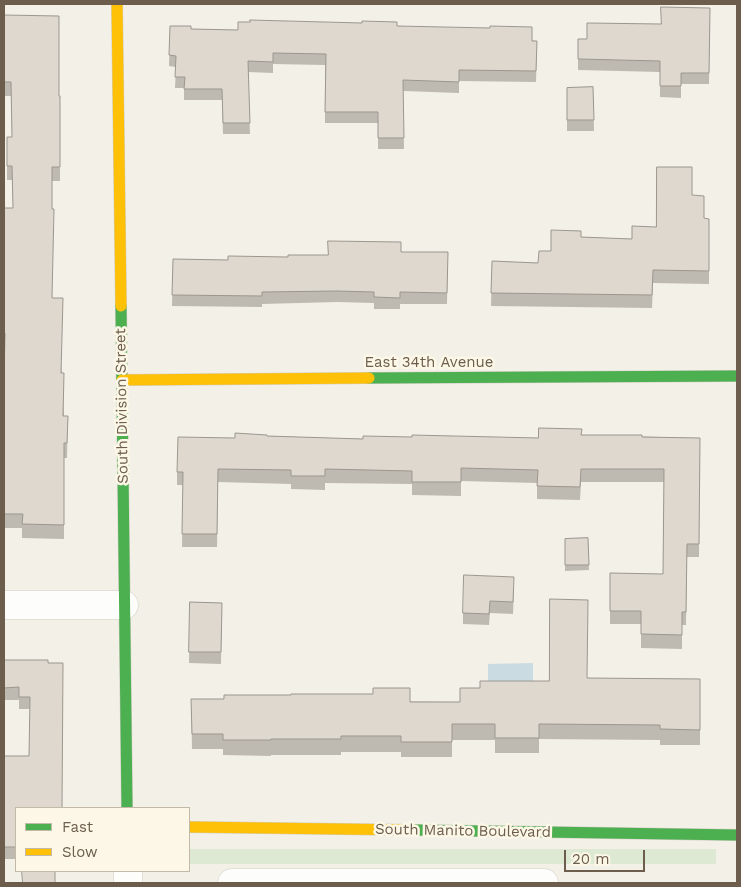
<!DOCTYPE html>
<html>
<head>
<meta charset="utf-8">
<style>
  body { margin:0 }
  #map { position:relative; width:741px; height:887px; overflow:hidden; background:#f3f0e7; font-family:"Work Sans",sans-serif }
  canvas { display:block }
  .frame { position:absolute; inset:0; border:5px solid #6c5d4c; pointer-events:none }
  .legend { position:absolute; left:15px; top:807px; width:175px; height:65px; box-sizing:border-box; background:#fcf7e7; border:1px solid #c2b9a9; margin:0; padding:6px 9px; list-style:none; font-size:15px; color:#6c5d4c }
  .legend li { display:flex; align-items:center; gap:10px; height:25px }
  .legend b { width:25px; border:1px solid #c2b9a9 }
  .scale { position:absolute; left:564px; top:850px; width:81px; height:22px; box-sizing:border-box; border:2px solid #6c5d4c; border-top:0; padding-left:6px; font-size:15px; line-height:18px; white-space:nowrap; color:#6c5d4c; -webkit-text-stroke:4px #fcf7e7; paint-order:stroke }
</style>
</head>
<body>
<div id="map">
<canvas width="741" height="887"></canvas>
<div class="frame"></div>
<ul class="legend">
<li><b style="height:6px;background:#4caf50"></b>Fast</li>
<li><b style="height:6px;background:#ffc107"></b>Slow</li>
</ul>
<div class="scale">20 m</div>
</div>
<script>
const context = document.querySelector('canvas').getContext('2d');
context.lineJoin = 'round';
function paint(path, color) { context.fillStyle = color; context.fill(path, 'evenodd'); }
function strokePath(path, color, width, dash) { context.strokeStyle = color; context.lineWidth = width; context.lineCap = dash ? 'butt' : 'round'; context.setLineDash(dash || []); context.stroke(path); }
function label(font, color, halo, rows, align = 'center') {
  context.font = font + ' "Work Sans",sans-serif'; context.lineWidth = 5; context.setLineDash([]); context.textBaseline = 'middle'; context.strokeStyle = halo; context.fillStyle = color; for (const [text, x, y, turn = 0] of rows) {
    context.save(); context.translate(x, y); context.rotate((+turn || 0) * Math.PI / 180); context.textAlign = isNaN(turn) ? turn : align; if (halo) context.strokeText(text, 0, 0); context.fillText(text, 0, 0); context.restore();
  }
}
paint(new Path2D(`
  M189 849H716V864H189Z`), '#dde9d3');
paint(new Path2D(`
  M533 663V686L488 687V664Z`), '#cadce1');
const street = new Path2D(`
  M4 605H124
  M128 871V883
  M232 883H397
  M396 883H544`);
const fast = new Path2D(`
  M121 306 127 808
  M369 378 737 376
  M414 830 737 835`);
const slow = new Path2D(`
  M117 4 121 306
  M122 380 369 378
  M189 827 414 830`);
strokePath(street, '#d2cdc6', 29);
strokePath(fast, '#d0ccc3', 12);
strokePath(slow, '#d0ccc3', 12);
strokePath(street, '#fdfdfb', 28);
strokePath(fast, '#4caf50', 11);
strokePath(slow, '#ffc107', 11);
paint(new Path2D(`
  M710 8 709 84H681V98L660 97V72L578 70V39H587L661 24Z
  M4 15 59 96H60V181H52V298L62 373 64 416H68L67 458H64V539L22 538V528H4V208H13L12 180H7V151L12 137 11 96H4Z
  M170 26 191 29 238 30 397 26 537 41 536 82 459 81V93L403 91 404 149H378V123H325V65L273 64V73L248 72 250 134H223L222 100H184V88H175L176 67 169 66Z
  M593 87 594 131H567V88Z
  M692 195 704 218 709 219V284L653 283 652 308 491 306 492 261 538 263 551 251 581 237 632 239 656 227Z
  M401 252H448L447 304H400V309H374V303L337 302 262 304V307L172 306 173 259 228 260Z
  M582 435 700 438 699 557H687L686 625H682V649L641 648V624H610V573L663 574 664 482H581L580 500 537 499V483L461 481V496L412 495V484L325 483V490L291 489V484L218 482 217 547H182L183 485H177V472L235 438 267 436 363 439 538 438Z
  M588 538 589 570 565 571V539Z
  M514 589 513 614 490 613 489 625 463 624V613Z
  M190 602 222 603 221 664 189 663Z
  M4 660 48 663H63L16 808V859H4V756H29L30 709H19V700H4Z
  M587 678 700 679V745H660V740L539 739V753H495V740H452V757H401V752H341V755H271V756L223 755V749H192L191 699 460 702 480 688 549 681Z`), '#bfbab1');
const building = new Path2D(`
  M661 7 710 8 709 73H681V86H660V61L578 59V39H587V23L661 24Z
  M4 15 59 16V96H60V167H52V209H54L52 298H63L61 373H64L63 416H68L67 443H64V525L22 524 23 514H4V376L5 333H4V208H13L12 166H7V137H12L11 82H4Z
  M250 20 362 23V21L397 22V26L490 28V26L532 27V41H537L536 71 459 70V82L403 80 404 138H378V112H325L326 54 273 53V62L248 61 250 123H223L222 89H184L185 77H175L176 56 169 55 170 26H191V29L238 30V22H250Z
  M593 87 594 120H567V88Z
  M657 167H692V195L704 196V218L709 219V271L653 270 652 295 491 293 492 261 538 263 539 251H551V230L581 231V237L632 239V226L656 227Z
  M328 241 401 242V252H448L447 293 400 292V298L374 297V292L337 291 262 292V296L172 295 173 259 228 260V256L288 257V255H328Z
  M539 428 582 429 581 435H642V437L700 438 699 544H687L686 612H682V635L641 634V611H610V573L663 574 664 469H581L580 487 537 486 538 470 461 468V482H412V471L325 469V476H291V470L218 469 217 534H182L183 472H177L178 437 235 438V433L267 435V436L363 439V436L412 437V435L538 438Z
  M588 538 589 565H565V539Z
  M464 575 514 577 513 602 490 601 489 614 463 613Z
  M550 599 588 600 587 678 700 679V730L660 729V725L539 724V738H495V724H452V742H401V736H341V739H271V740H223V734H192L191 699H224V695H291V694H373V688H410V702H460V688H480V681H549Z
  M190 602 222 603 221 652H189Z
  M4 660H48V663H63L62 808H16V847H4V756H29L30 697H19V687L4 688Z
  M22 871H55V883H23Z`);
paint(building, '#ded8ce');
strokePath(building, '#9b9790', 1);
label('15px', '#6c5d4c', '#fcf7e7', [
  ["East 34th Avenue",429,363],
  ["South Division Street",122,406,-91],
  ["South Manito Boulevard",463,831,1]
]);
</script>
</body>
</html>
